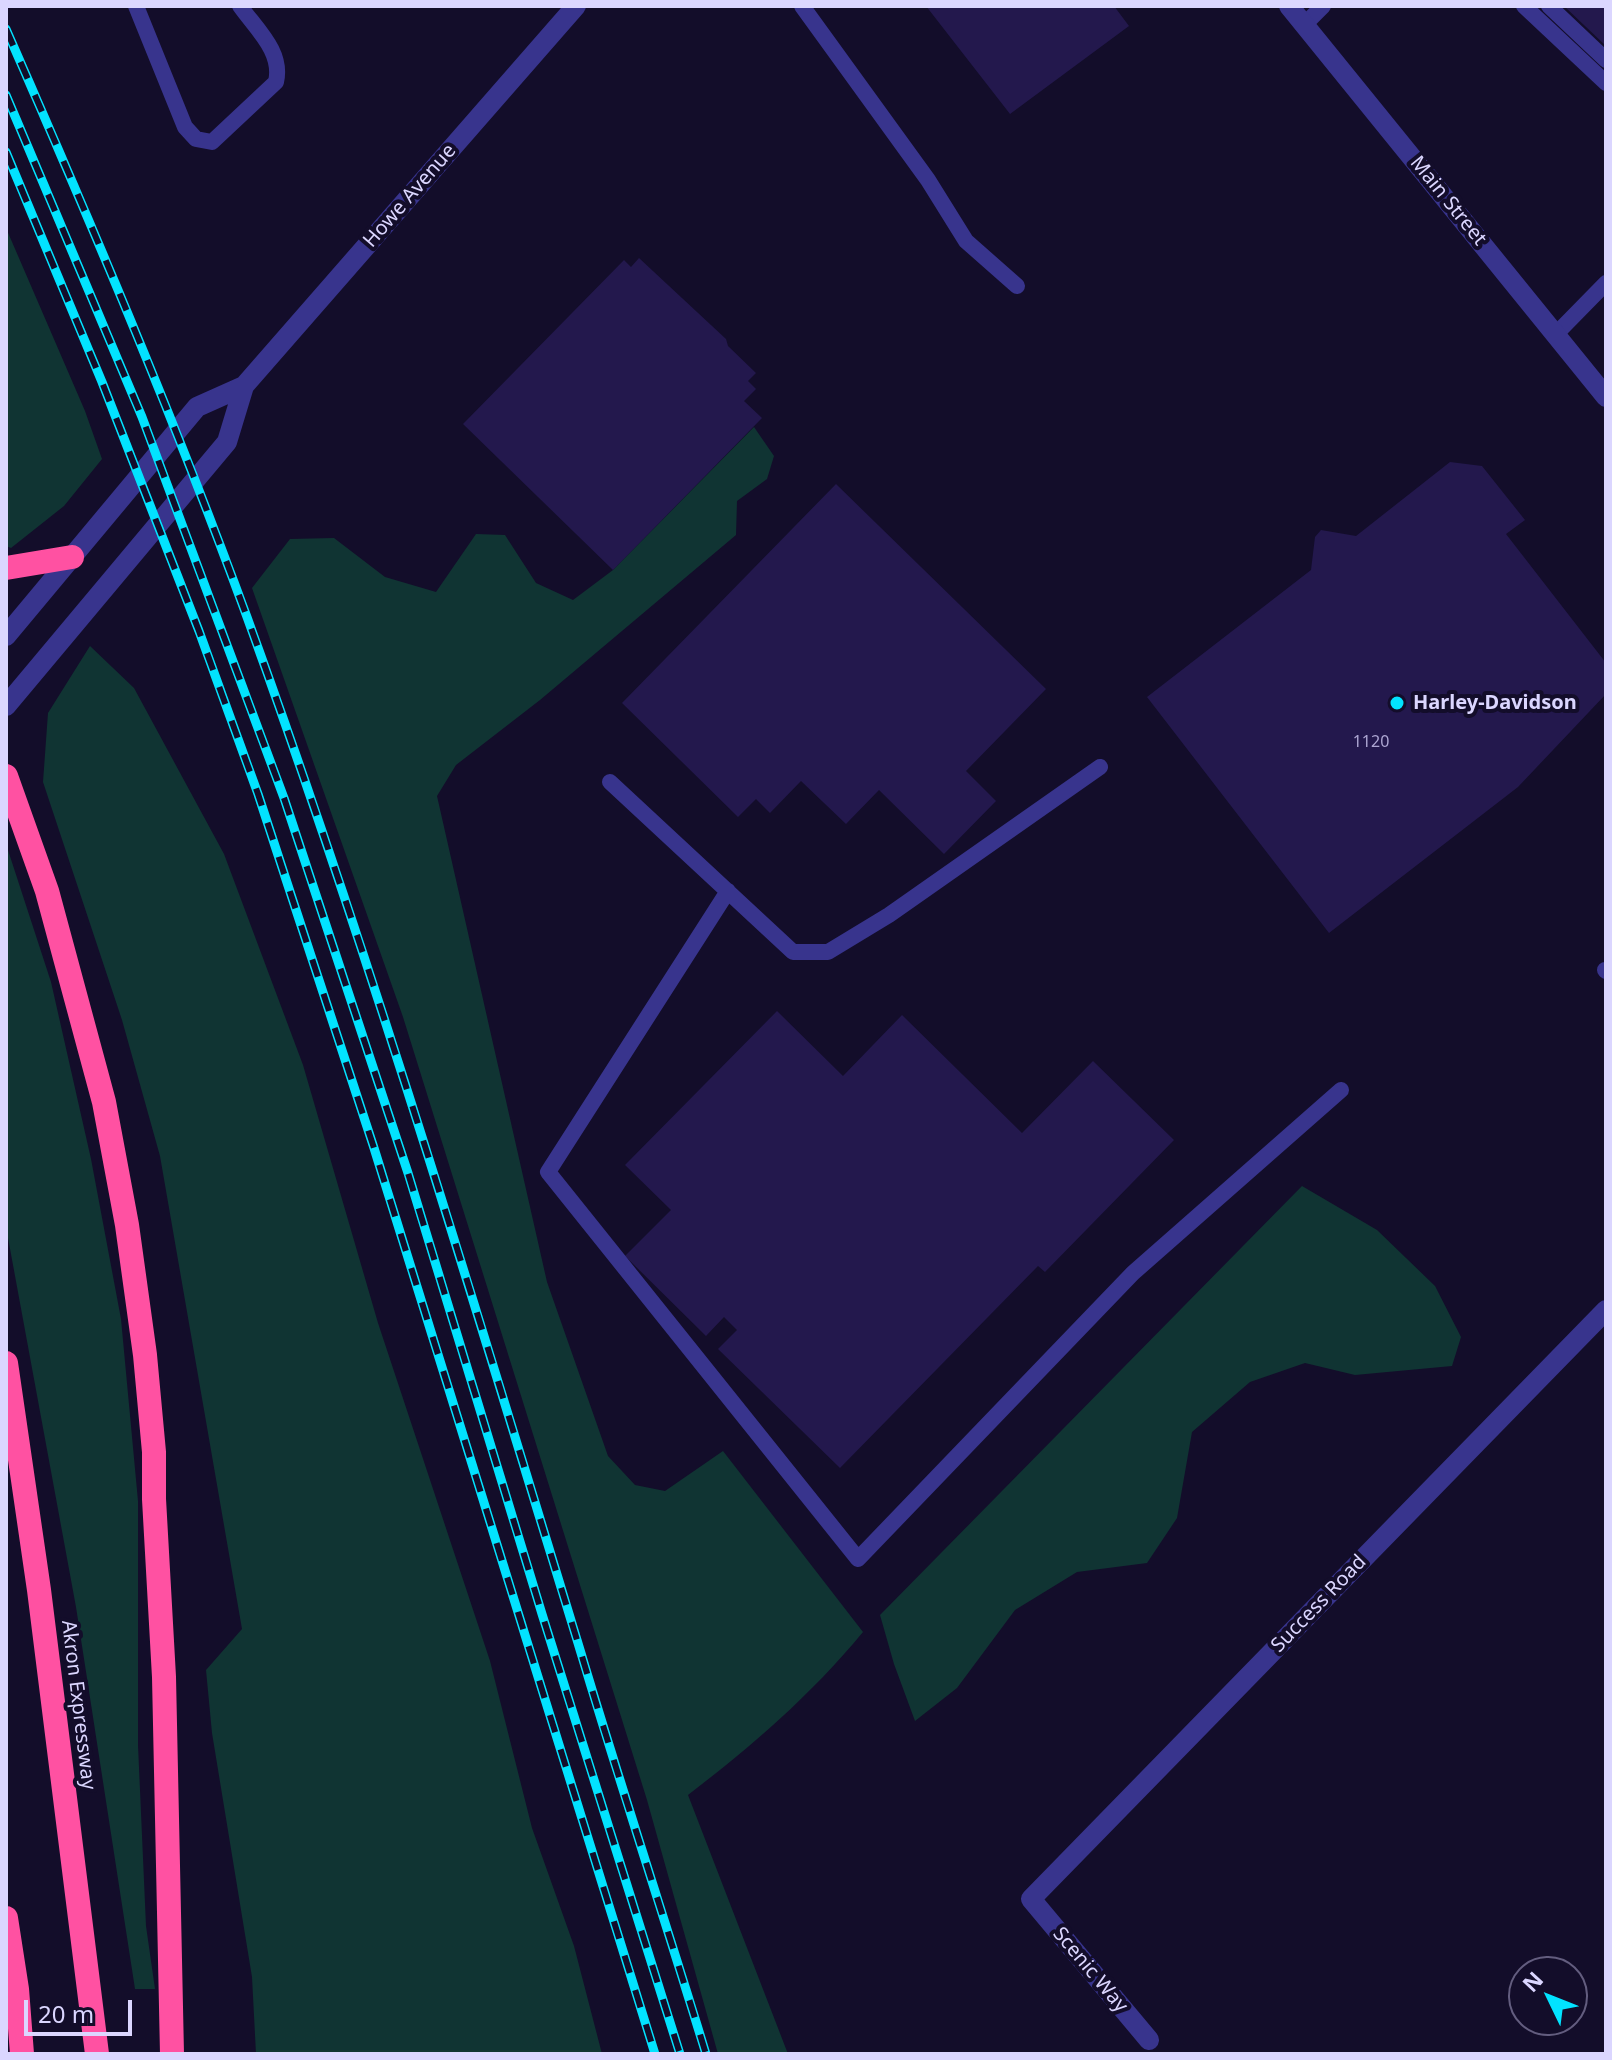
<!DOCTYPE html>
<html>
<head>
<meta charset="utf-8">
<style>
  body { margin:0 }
  #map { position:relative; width:1612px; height:2060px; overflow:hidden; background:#130d2a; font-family:"Noto Sans",sans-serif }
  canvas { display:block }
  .frame { position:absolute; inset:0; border:8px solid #dbd6ff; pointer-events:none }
  .north { position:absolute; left:1508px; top:1956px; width:80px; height:80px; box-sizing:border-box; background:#130d2a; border:2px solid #635d7f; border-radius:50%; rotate:313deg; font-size:22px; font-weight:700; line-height:32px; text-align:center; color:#dbd6ff }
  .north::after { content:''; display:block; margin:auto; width:28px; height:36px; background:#02e3ff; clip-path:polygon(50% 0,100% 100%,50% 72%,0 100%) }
  .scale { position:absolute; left:24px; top:2000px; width:108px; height:36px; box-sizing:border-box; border:4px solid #dbd6ff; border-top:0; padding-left:10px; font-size:24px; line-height:28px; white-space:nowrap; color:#dbd6ff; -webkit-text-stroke:6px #130d2a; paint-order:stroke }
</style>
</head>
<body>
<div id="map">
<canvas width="1612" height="2060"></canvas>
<div class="frame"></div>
<div class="north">N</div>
<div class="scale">20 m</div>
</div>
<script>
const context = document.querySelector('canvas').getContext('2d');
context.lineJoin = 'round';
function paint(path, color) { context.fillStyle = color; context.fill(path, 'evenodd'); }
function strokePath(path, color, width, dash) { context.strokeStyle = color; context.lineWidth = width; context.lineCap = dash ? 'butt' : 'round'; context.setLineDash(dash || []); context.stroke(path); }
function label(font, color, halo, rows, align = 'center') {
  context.font = font + ' "Noto Sans",sans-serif'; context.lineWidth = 8; context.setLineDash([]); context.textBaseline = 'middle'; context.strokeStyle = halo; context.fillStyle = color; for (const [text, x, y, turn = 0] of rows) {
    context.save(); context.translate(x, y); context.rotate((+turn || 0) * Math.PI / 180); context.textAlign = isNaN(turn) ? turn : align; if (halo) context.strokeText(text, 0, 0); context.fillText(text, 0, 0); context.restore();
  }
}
paint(new Path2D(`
  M6 228 85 411 102 459 64 506 11 548 6 546Z
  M754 427 774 456 767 479 737 501 736 535 540 700 456 765 437 796 547 1282 608 1456 635 1485 665 1491 723 1451 863 1632C811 1695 752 1746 688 1795L788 2054H718L647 1800 403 1017 252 588 290 539 334 538 385 577 436 592 476 534 505 535 536 583 573 600 613 570Z
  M90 646 134 688 224 854 303 1065 378 1323 490 1661 532 1828 574 1946 602 2054H256L252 1977 212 1733 206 1670 242 1629 160 1156 122 1020 43 782 48 713Z
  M6 844 51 982 91 1159 121 1319 138 1501V1745L146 1926 155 1989H135L76 1607 6 1227Z
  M1302 1186 1377 1230 1435 1286 1461 1337 1452 1366 1355 1375 1305 1363 1250 1382 1192 1432 1177 1518 1147 1563 1077 1572 1015 1610 957 1688 915 1721 894 1664 880 1615Z`), '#103433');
paint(new Path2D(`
  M926 6H1114L1129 26 1010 114Z
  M1564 6H1606V46Z
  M639 258 726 339 728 346 756 373 748 381 756 389 744 401 762 418 613 570 463 424 624 260 631 267Z
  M1450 462 1482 466 1525 520 1506 534 1606 663V694L1518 787 1329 933 1147 697 1311 570 1315 537 1321 530 1356 536Z
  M836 484 1046 689 966 771 996 801 944 854 879 790 846 824 801 781 770 813 756 799 738 817 622 703Z
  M777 1011 843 1076 902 1015 1022 1133 1093 1061 1174 1140 1045 1272 1038 1266 840 1468 718 1349 737 1330 724 1317 706 1336 625 1256 671 1210 625 1165Z`), '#23184d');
strokePath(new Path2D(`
  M136 6 185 127 196 139 212 142 276 82C283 52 257 30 240 6
  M802 6 928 180 966 241 1017 286
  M1524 6 1606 83
  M1549 6 1606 60
  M1304 25 1323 6
  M1556 334 1606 283
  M610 782 793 952H828L889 915 1100 767
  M728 891 548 1172 858 1559 1133 1273 1341 1090
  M1605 970 1606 971`), '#38348d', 16);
strokePath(new Path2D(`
  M1149 2040 1031 1899 1606 1310`), '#38348d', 20);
strokePath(new Path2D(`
  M1289 6 1606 397
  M6 636 197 407 244 386
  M6 706 227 442 244 386 576 6`), '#38348d', 20);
strokePath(new Path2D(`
  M6 568 72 557
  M6 776 47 891 104 1102 127 1225 145 1355 154 1452V1499L164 1677 172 2054
  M6 1363 39 1590 97 2054
  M6 1918 17 1989 22 2054`), '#ff51a2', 24);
const rail = new Path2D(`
  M6 29C91 223 174 418 247 617 371 958 475 1306 581 1653 621 1787 665 1920 706 2054
  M6 95 142 417 284 798 408 1173 542 1614 680 2054
  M6 152 102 382 199 631 258 794 374 1148 655 2054`);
strokePath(rail, '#02e3ff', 9);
strokePath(rail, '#130d2a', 6, [18]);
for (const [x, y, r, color] of [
  [1397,703,8,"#02e3ff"]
]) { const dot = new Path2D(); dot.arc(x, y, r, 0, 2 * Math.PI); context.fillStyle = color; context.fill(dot); strokePath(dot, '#130d2a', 3); }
label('16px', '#ada6d2', null, [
  ["1120",1371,742]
]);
label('20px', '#dbd6ff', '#130d2a', [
  ["Howe Avenue",410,196,-49],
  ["Main Street",1448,201,51],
  ["Success Road",1319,1604,-46],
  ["Akron Expressway",78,1705,83],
  ["Scenic Way",1090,1970,50]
]);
label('bold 20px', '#dbd6ff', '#130d2a', [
  ["Harley-Davidson",1413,703]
], 'left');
</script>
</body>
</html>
